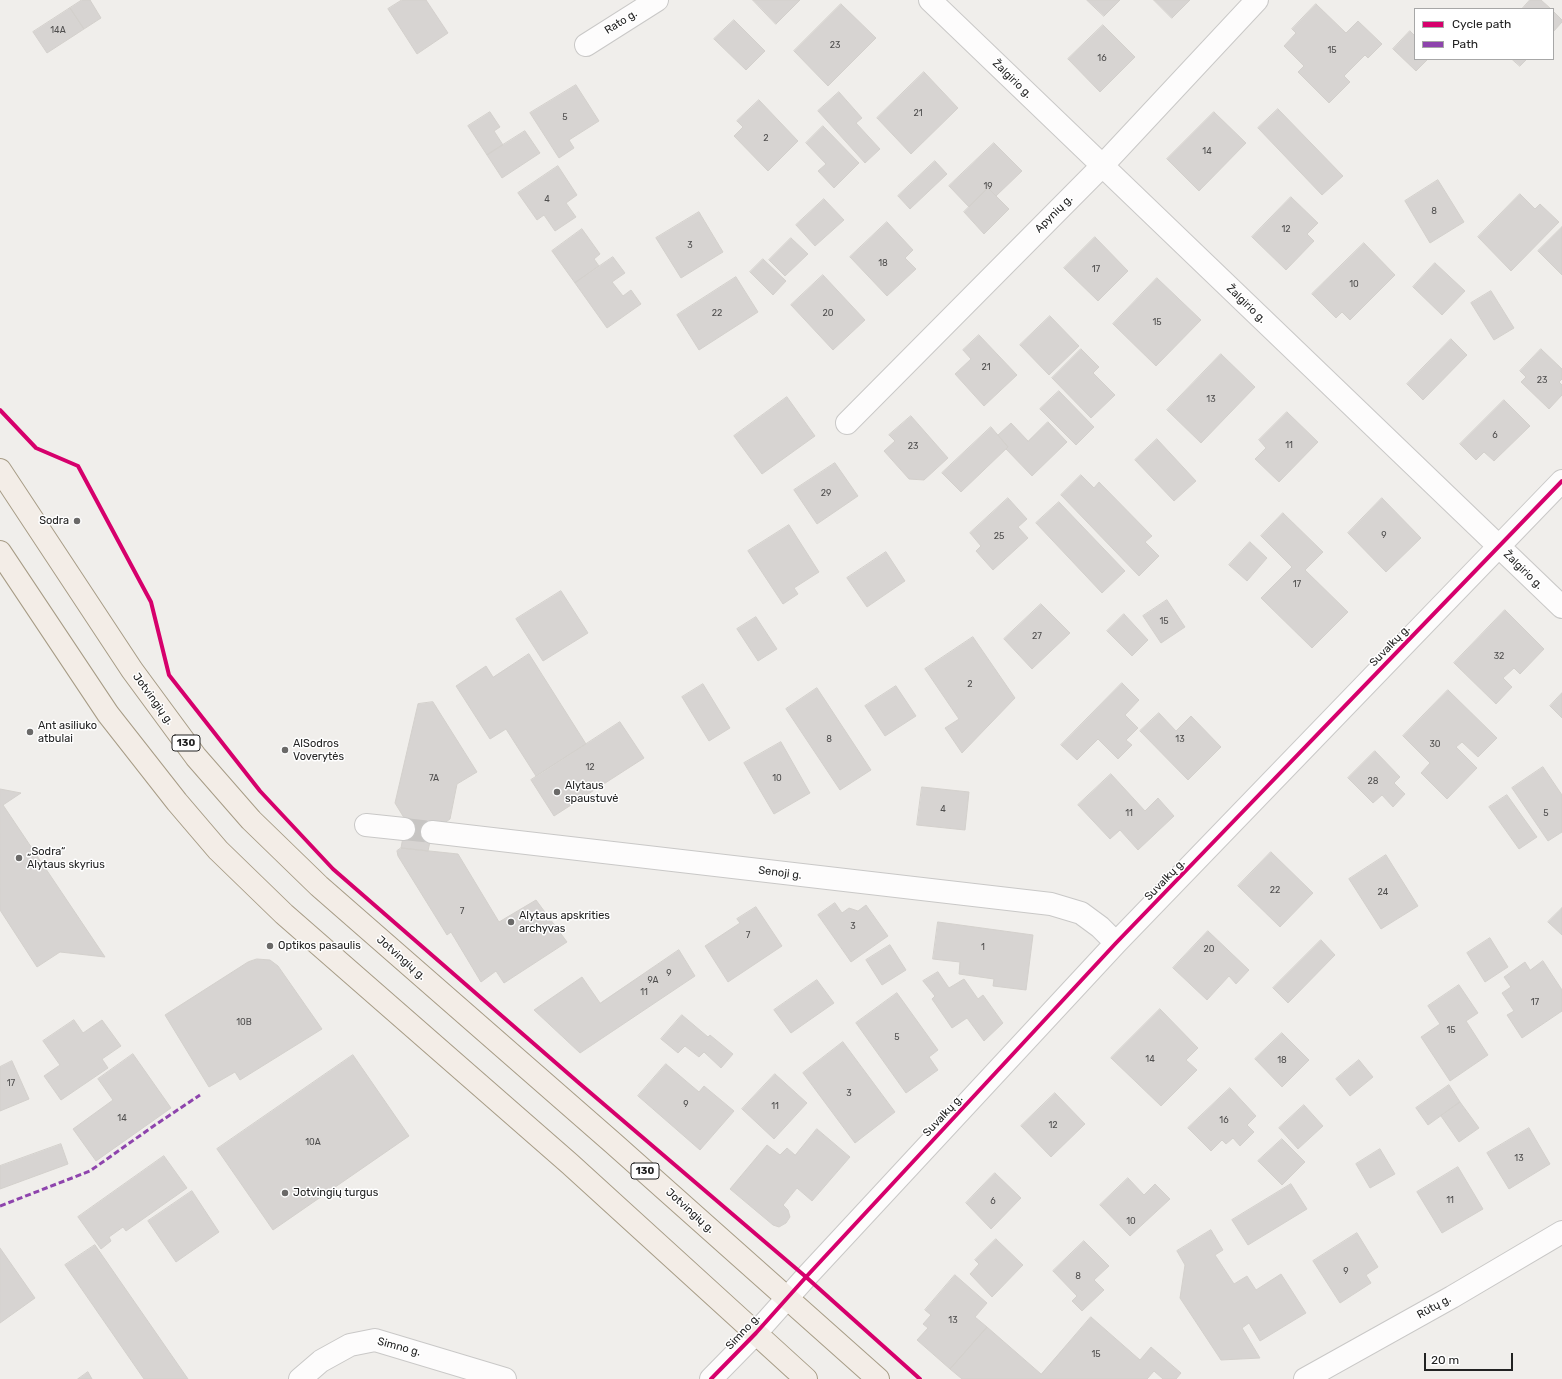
<!DOCTYPE html>
<html>
<head>
<meta charset="utf-8">
<style>
  body { margin:0 }
  #map { position:relative; width:1562px; height:1379px; overflow:hidden; background:#f0eeeb; font-family:Rubik,sans-serif }
  canvas { display:block }
  .legend { position:absolute; left:1414px; top:8px; width:140px; height:52px; box-sizing:border-box; background:#fff; border:1px solid #a7a7a7; margin:0; padding:5px 7px; list-style:none; font-size:12px; color:#222 }
  .legend li { display:flex; align-items:center; gap:8px; height:20px }
  .legend b { width:20px; border:1px solid #a7a7a7 }
  .scale { position:absolute; left:1424px; top:1353px; width:89px; height:18px; box-sizing:border-box; border:2px solid #222; border-top:0; padding-left:5px; font-size:12px; line-height:14px; white-space:nowrap; color:#222; -webkit-text-stroke:3px #fff; paint-order:stroke }
</style>
</head>
<body>
<div id="map">
<canvas width="1562" height="1379"></canvas>
<ul class="legend">
<li><b style="height:5px;background:#d6006c"></b>Cycle path</li>
<li><b style="height:5px;background:#8e44ad"></b>Path</li>
</ul>
<div class="scale">20 m</div>
</div>
<script>
const context = document.querySelector('canvas').getContext('2d');
context.lineJoin = 'round';
function paint(path, color) { context.fillStyle = color; context.fill(path, 'evenodd'); }
function strokePath(path, color, width, dash) { context.strokeStyle = color; context.lineWidth = width; context.lineCap = dash ? 'butt' : 'round'; context.setLineDash(dash || []); context.stroke(path); }
function label(font, color, halo, rows, align = 'center') {
  context.font = font + ' Rubik,sans-serif'; context.lineWidth = 3; context.setLineDash([]); context.textBaseline = 'middle'; context.strokeStyle = halo; context.fillStyle = color; for (const [text, x, y, turn = 0] of rows) {
    context.save(); context.translate(x, y); context.rotate((+turn || 0) * Math.PI / 180); context.textAlign = isNaN(turn) ? turn : align; if (halo) context.strokeText(text, 0, 0); context.fillText(text, 0, 0); context.restore();
  }
}
const building = new Path2D(`
  M82 0H90L101 18 84 29 70 8Z
  M402 0H426L448 33 417 54 388 9Z
  M753 0H800L776 24Z
  M1087 0H1120L1104 16Z
  M1154 0H1190L1172 18Z
  M1530 0H1541L1551 9H1522Z
  M841 4 876 38 828 86 794 51Z
  M1316 4 1346 33 1358 21 1382 44 1368 58 1365 55 1344 76 1350 82 1329 103 1298 72 1304 66 1284 46 1296 33 1292 29Z
  M70 8 84 29 47 53 33 32Z
  M1553 11 1562 20V22L1553 32Z
  M734 20 765 51 746 70 714 39Z
  M1103 25 1135 57 1100 92 1068 59Z
  M1410 31 1415 36V59H1428L1416 71 1393 49Z
  M1512 59H1527L1520 66Z
  M924 72 958 108 911 154 877 118Z
  M576 85 599 121 569 140 574 148 559 158 530 113Z
  M839 92 862 118 856 123 880 149 865 163 818 111Z
  M759 100 798 141 768 171 734 136 743 127 737 121Z
  M1278 109 1343 176 1322 195 1258 128Z
  M490 112 500 127 494 131 503 145 487 155 468 126Z
  M1214 112 1246 143 1199 191 1167 159Z
  M823 126 859 163 834 188 818 171 826 164 806 143Z
  M525 131 540 153 502 178 487 155Z
  M994 143 1022 171 996 196 988 188 969 207 949 186Z
  M935 161 947 174 910 209 898 196Z
  M558 166 577 195 566 203 576 217 555 231 544 215 537 220 518 193Z
  M1438 180 1464 222 1430 243 1405 201Z
  M988 188 1009 209 984 234 964 212Z
  M1520 194 1535 209 1540 204 1559 222 1511 271 1478 237Z
  M1291 197 1318 223 1307 234 1314 241 1286 270 1252 237Z
  M824 199 844 220 815 246 796 225Z
  M699 212 723 252 681 278 656 238Z
  M887 222 913 250 905 258 916 269 887 296 850 257Z
  M1562 227V275L1538 251Z
  M582 229 600 254 594 259 599 266 575 283 552 251Z
  M1095 237 1128 271 1098 301 1064 268Z
  M791 238 808 254 785 276 769 260Z
  M1364 243 1395 275 1350 320 1342 312 1336 318 1312 294Z
  M613 257 625 273 612 282 623 296 631 290 641 304 607 328 575 283Z
  M763 259 786 281 773 295 750 272Z
  M1435 263 1465 291 1442 315 1413 287Z
  M823 275 865 320 833 350 791 305Z
  M736 277 758 312 699 350 677 315Z
  M1157 278 1201 320 1156 366 1113 324Z
  M1491 291 1514 328 1494 340 1471 303Z
  M1050 316 1079 346 1049 375 1020 345Z
  M979 335 1017 375 984 406 955 374 971 359 963 350Z
  M1451 339 1467 355 1423 400 1407 384Z
  M1081 349 1099 367 1093 373 1115 395 1091 418 1052 378Z
  M1541 349 1562 369V379L1559 382 1562 385V395L1549 409 1521 382 1526 377 1520 371Z
  M1221 354 1255 387 1201 443 1167 410Z
  M1059 391 1094 427 1076 445 1040 409Z
  M787 397 815 436 762 474 734 436Z
  M1504 400 1530 426 1494 461 1484 452 1476 460 1460 444Z
  M1287 412 1318 442 1279 482 1255 459 1266 448 1259 440Z
  M911 416 948 458 924 480 909 479 884 451 895 441 889 435Z
  M1048 422 1067 442 1032 476 1006 449 1008 447 998 435 1011 423 1028 441Z
  M991 427 1008 447 961 492 942 473Z
  M1157 439 1196 481 1174 501 1135 460Z
  M835 463 858 496 817 524 794 490Z
  M1081 475 1094 488 1099 482 1152 536 1145 542 1159 556 1139 576 1061 495Z
  M1008 498 1027 519 1018 527 1028 538 993 570 976 551 981 546 970 533Z
  M1382 498 1421 538 1386 572 1348 533Z
  M1059 502 1125 571 1102 593 1036 523Z
  M1283 513 1323 552 1305 570 1348 612 1312 648 1261 598 1292 567 1261 536Z
  M789 525 819 572 794 588 798 594 783 604 748 551Z
  M1250 542 1267 558 1247 581 1229 565Z
  M886 552 905 581 867 607 847 578Z
  M561 591 588 633 543 661 516 619Z
  M1167 600 1185 627 1161 643 1143 616Z
  M1041 604 1070 633 1032 669 1004 639Z
  M1505 610 1544 649 1520 674 1514 668 1503 678 1512 687 1496 704 1454 663Z
  M1124 614 1148 640 1132 656 1107 631Z
  M756 617 777 649 758 661 737 629Z
  M973 637 1015 698 962 753 945 728 959 719 925 669Z
  M529 654 586 744 536 776 506 729 490 739 456 686 486 666 493 677Z
  M1122 683 1139 700 1125 715 1138 728 1126 740 1132 745 1118 759 1098 739 1077 760 1061 745Z
  M703 684 730 728 709 741 682 697Z
  M896 686 916 716 885 736 865 706Z
  M817 688 871 770 840 790 786 709Z
  M1448 690 1497 738 1478 757 1462 742 1456 747 1477 768 1447 799 1421 773 1430 763 1403 736Z
  M1562 693V718L1550 706Z
  M433 702 477 772 457 784 450 819 432 832 428 851 401 848 406 821 395 803 418 704Z
  M1159 713 1176 731 1191 716 1221 747 1188 780 1140 731Z
  M620 722 644 758 554 816 531 780Z
  M781 742 810 793 774 814 744 763Z
  M1375 751 1400 777 1394 783 1405 794 1393 807 1382 795 1373 803 1348 778Z
  M1543 767 1562 795V832L1548 841 1512 788Z
  M1111 774 1145 811 1158 798 1174 816 1138 850 1120 830 1110 839 1078 805Z
  M922 787 969 792 965 830 917 825Z
  M0 789 21 793 3 805 105 957 60 952 37 967 0 910Z
  M1507 795 1537 837 1519 849 1489 807Z
  M401 848 458 854 499 922 536 900 567 942 504 983 496 971 481 982 451 932 447 935 398 856 397 851Z
  M1271 852 1313 893 1280 927 1238 886Z
  M1386 855 1418 906 1381 929 1349 879Z
  M835 903 842 913 849 908 858 911 866 905 888 936 851 962 818 915Z
  M756 907 782 946 728 982 705 946 740 923 737 919Z
  M1562 908V935L1548 922Z
  M938 922 1033 935 1026 990 993 986 994 979 959 974 960 962 933 959Z
  M1208 931 1249 970 1236 984 1229 976 1207 1000 1173 968Z
  M1490 938 1508 967 1485 982 1467 953Z
  M1321 940 1335 955 1288 1003 1273 988Z
  M890 945 906 970 882 985 866 960Z
  M679 950 695 976 580 1053 534 1010 582 977 600 1003Z
  M257 959 270 960 278 966 322 1029 240 1080 235 1072 209 1087 165 1015 248 962Z
  M1543 961 1562 990V1011L1522 1038 1507 1015 1514 1011 1502 993 1511 987 1504 977 1525 962 1530 970Z
  M938 972 949 988 964 979 978 999 983 995 1003 1023 984 1041 967 1018 952 1028 932 999 935 996 923 981Z
  M817 980 834 1003 791 1033 774 1010Z
  M1459 985 1478 1013 1466 1021 1488 1055 1450 1081 1421 1037 1440 1024 1428 1006Z
  M897 993 938 1050 929 1057 938 1070 906 1093 856 1023Z
  M1160 1009 1198 1048 1186 1060 1197 1070 1161 1106 1111 1058Z
  M682 1015 708 1037 710 1035 733 1054 721 1068 704 1052 699 1057 685 1046 678 1053 661 1039Z
  M74 1020 83 1033 102 1020 121 1046 102 1059 108 1068 61 1100 44 1076 60 1065 43 1041Z
  M1282 1033 1309 1060 1282 1087 1255 1059Z
  M843 1042 895 1112 855 1143 803 1073Z
  M133 1054 171 1108 96 1161 73 1129 113 1100 98 1079Z
  M353 1055 409 1136 273 1230 217 1149Z
  M1359 1060 1373 1077 1350 1096 1336 1079Z
  M12 1061 29 1099 0 1111V1067Z
  M666 1064 699 1092 704 1086 734 1111 700 1150 638 1096Z
  M775 1074 807 1103 774 1139 742 1109Z
  M1449 1085 1460 1102 1428 1125 1416 1108Z
  M1230 1088 1256 1116 1247 1125 1254 1132 1240 1146 1233 1138 1226 1144 1222 1140 1211 1151 1188 1128Z
  M1055 1093 1085 1124 1051 1157 1021 1126Z
  M1460 1102 1479 1128 1459 1142 1441 1116Z
  M1304 1105 1323 1126 1298 1149 1279 1128Z
  M1529 1128 1550 1164 1509 1189 1487 1153Z
  M817 1129 850 1157 812 1201 797 1188 783 1205 788 1210 790 1217 786 1223 779 1227 773 1225 730 1189 767 1145 780 1155 787 1148 795 1155Z
  M1282 1139 1305 1162 1282 1185 1258 1161Z
  M61 1144 68 1164 0 1189V1166Z
  M1380 1149 1395 1174 1370 1188 1356 1164Z
  M164 1156 187 1188 126 1231 123 1227 109 1237 111 1241 101 1249 78 1217Z
  M1458 1167 1483 1209 1442 1233 1417 1192Z
  M995 1173 1021 1198 991 1229 966 1203Z
  M1128 1178 1144 1195 1155 1184 1170 1199 1130 1236 1100 1205Z
  M1291 1184 1307 1209 1248 1245 1232 1220Z
  M192 1191 219 1232 176 1262 148 1221Z
  M1211 1230 1223 1250 1215 1255 1234 1284 1247 1276 1256 1290 1281 1274 1306 1313 1260 1341 1249 1323 1242 1328 1260 1358 1221 1360 1180 1298 1185 1265 1177 1251Z
  M1357 1233 1378 1267 1366 1275 1371 1283 1340 1303 1313 1261Z
  M996 1239 1023 1265 992 1297 970 1274 979 1264 975 1260Z
  M1084 1241 1109 1266 1094 1280 1104 1290 1082 1311 1072 1301 1077 1296 1053 1271Z
  M95 1245 188 1379H144L65 1265Z
  M0 1248 35 1298 0 1323Z
  M955 1275 987 1303 975 1317 987 1327 950 1369 917 1340 928 1328 923 1324 931 1315 925 1310Z
  M1091 1317 1140 1360 1151 1347 1181 1373 1176 1379H1163L1154 1371 1147 1379H962L950 1369 987 1327 1041 1374Z
  M88 1372 92 1379H78Z`);
paint(building, '#d7d4d2');
strokePath(building, '#d3d0cc', 1);
strokePath(new Path2D(`
  M404 829 432 832`), '#c7c5c3', 22, [22, 11]);
const street = new Path2D(`
  M930 0 1562 607
  M586 45 657 0
  M847 423 1102 166 1257 0
  M366 825 404 829
  M432 832 1051 904 1081 913 1100 927 1116 943
  M300 1379 321 1361 350 1345 375 1340 505 1379
  M711 1379 756 1333 806 1277 1116 943 1562 481
  M1305 1379 1452 1297 1562 1232`);
const primary = new Path2D(`
  M0 470 132 670 196 757 251 820 319 886 613 1143 878 1379
  M0 552 108 714 177 802 218 850 284 914 570 1164 806 1379`);
strokePath(street, '#c9c8c7', 24);
strokePath(primary, '#a79c86', 24);
strokePath(street, '#fdfcfc', 22);
strokePath(primary, '#f3ede7', 22);
strokePath(new Path2D(`
  M0 1206 90 1171 155 1125 200 1095`), '#8e44ad', 3, [6, 3]);
strokePath(new Path2D(`
  M0 410 36 448 78 466 151 602 169 675 260 791 333 869 579 1083 806 1277 920 1379
  M711 1379 756 1333 806 1277 1116 943 1562 481`), '#d6006c', 4);
for (const [x, y, r, color] of [
  [77,521,4,"#6a6968"],
  [30,732,4,"#6a6968"],
  [285,750,4,"#6a6968"],
  [557,792,4,"#6a6968"],
  [19,858,4,"#6a6968"],
  [511,922,4,"#6a6968"],
  [270,946,4,"#6a6968"],
  [285,1193,4,"#6a6968"]
]) { const dot = new Path2D(); dot.arc(x, y, r, 0, 2 * Math.PI); context.fillStyle = color; context.fill(dot); strokePath(dot, '#fff', 1.5); }
label('9px', '#4f4e4e', null, [
  ["14A",58,30],
  ["23",835,45],
  ["15",1332,50],
  ["16",1102,58],
  ["21",918,113],
  ["5",565,117],
  ["2",766,138],
  ["14",1207,151],
  ["19",988,186],
  ["4",547,199],
  ["8",1434,211],
  ["12",1286,229],
  ["3",690,245],
  ["18",883,263],
  ["17",1096,269],
  ["10",1354,284],
  ["22",717,313],
  ["20",828,313],
  ["15",1157,322],
  ["21",986,367],
  ["23",1542,380],
  ["13",1211,399],
  ["6",1495,435],
  ["11",1289,445],
  ["23",913,446],
  ["29",826,493],
  ["9",1384,535],
  ["25",999,536],
  ["17",1297,584],
  ["15",1164,621],
  ["27",1037,636],
  ["32",1499,656],
  ["2",970,684],
  ["8",829,739],
  ["13",1180,739],
  ["30",1435,744],
  ["12",590,767],
  ["7A",434,778],
  ["10",777,778],
  ["28",1373,781],
  ["4",943,809],
  ["11",1129,813],
  ["5",1546,813],
  ["22",1275,890],
  ["24",1383,892],
  ["7",462,911],
  ["3",853,926],
  ["7",748,935],
  ["1",983,947],
  ["20",1209,949],
  ["9",669,973],
  ["9A",653,980],
  ["11",644,992],
  ["17",1535,1002],
  ["10B",244,1022],
  ["15",1451,1030],
  ["5",897,1037],
  ["14",1150,1059],
  ["18",1282,1060],
  ["17",11,1083],
  ["3",849,1093],
  ["9",686,1104],
  ["11",775,1106],
  ["14",122,1118],
  ["16",1224,1120],
  ["12",1053,1125],
  ["10A",313,1142],
  ["13",1519,1158],
  ["11",1450,1200],
  ["6",993,1201],
  ["10",1131,1221],
  ["9",1346,1271],
  ["8",1078,1276],
  ["13",953,1320],
  ["15",1096,1354]
]);
for (const [x, y, w] of [
  [186,743,28],
  [645,1171,28]
]) { const box = new Path2D(); box.roundRect(x - w / 2, y - 8, w, 16, 3); context.fillStyle = '#fff'; context.fill(box); strokePath(box, '#222', 1); }
label('bold 10px', '#222', null, [
  ["130",186,743],
  ["130",645,1171]
]);
label('11px', '#222', '#fff', [
  ["Rato g.",621,22,-32],
  ["Žalgirio g.",1012,79,44],
  ["Apynių g.",1054,214,-45],
  ["Žalgirio g.",1246,304,44],
  ["Žalgirio g.",1523,570,44],
  ["Suvalkų g.",1390,646,-46],
  ["Jotvingių g.",153,699,54],
  ["Senoji g.",780,873,7],
  ["Suvalkų g.",1165,880,-46],
  ["Jotvingių g.",401,958,41],
  ["Suvalkų g.",943,1116,-47],
  ["Jotvingių g.",690,1211,42],
  ["Rūtų g.",1434,1307,-29],
  ["Simno g.",743,1332,-47],
  ["Simno g.",399,1347,15]
]);
label('11px', '#222', '#fff', [
  ["Sodra",69,521,"right"],
  ["Ant asiliuko",38,726],
  ["atbulai",38,739],
  ["AlSodros",293,744],
  ["Voverytės",293,757],
  ["Alytaus",565,786],
  ["spaustuvė",565,799],
  ["„Sodra“",27,852],
  ["Alytaus skyrius",27,865],
  ["Alytaus apskrities",519,916],
  ["archyvas",519,929],
  ["Optikos pasaulis",278,946],
  ["Jotvingių turgus",293,1193]
], 'left');
</script>
</body>
</html>
